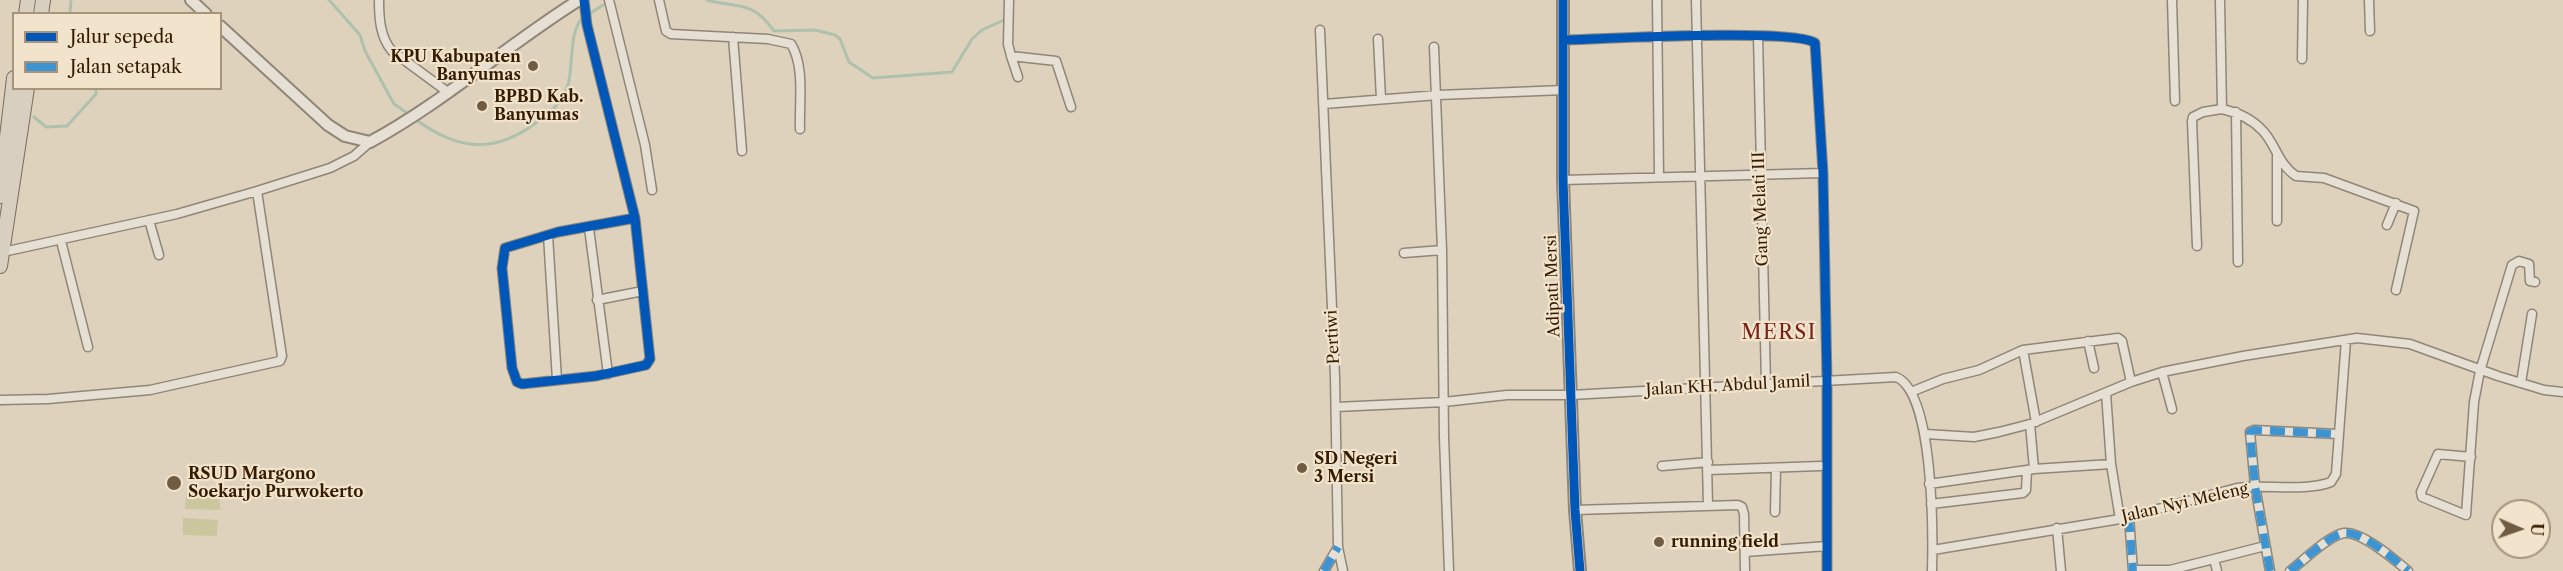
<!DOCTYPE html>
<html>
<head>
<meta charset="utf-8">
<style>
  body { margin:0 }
  #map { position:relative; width:2563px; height:571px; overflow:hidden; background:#ded2bd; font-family:"Libre Caslon Text",serif }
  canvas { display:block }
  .legend { position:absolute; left:12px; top:12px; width:210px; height:78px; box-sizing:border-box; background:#f2e4cc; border:2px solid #a6947b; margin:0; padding:8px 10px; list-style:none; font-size:18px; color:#351c01 }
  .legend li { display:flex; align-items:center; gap:12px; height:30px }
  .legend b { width:30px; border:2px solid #a6947b }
  .north { position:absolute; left:2491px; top:499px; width:60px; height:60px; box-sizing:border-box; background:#f2e4cc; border:2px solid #a6947b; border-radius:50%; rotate:92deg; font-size:16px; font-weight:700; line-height:24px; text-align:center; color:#351c01 }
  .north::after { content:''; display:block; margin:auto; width:21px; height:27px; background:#705c43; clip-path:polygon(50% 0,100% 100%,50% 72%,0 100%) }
</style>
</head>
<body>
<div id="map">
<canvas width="2563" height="571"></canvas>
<ul class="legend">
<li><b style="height:8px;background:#0057b8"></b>Jalur sepeda</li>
<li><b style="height:8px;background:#3e94d0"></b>Jalan setapak</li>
</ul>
<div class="north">U</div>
</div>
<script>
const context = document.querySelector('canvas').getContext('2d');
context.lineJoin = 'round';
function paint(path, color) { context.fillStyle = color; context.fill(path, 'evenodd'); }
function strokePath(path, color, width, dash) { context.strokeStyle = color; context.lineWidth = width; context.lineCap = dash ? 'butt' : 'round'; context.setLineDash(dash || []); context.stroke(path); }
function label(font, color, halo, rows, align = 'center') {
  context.font = font + ' "Libre Caslon Text",serif'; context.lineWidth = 4.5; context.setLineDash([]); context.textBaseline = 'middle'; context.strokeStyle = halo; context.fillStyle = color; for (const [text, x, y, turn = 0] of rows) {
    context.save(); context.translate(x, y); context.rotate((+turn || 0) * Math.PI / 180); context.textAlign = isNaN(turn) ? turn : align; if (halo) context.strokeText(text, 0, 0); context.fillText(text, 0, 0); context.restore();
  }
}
paint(new Path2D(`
  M186 492 219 493 220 510 185 509Z
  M183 518 218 520 217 536 183 535Z`), '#ccc69f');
strokePath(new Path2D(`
  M329 0 360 35 365 51 394 104 410 115
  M707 0C741 9 752 0 774 31L815 30 835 35 840 39 849 62 873 78 952 72 972 39 982 30 1004 20
  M70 14 71 0
  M589 14 608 2
  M34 117 46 127 67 126 96 94V88
  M415 119C457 150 494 155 537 122 550 112 561 104 567 88 574 70 568 30 583 18`), '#aec1ad', 3);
const minor = new Path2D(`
  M379 0C379 18 380 37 392 51L449 93
  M584 0 587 25 635 218 650 359 646 365 596 376 522 384 517 382 512 368 502 268 505 248 558 232 635 218
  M609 0 645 145 652 190
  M659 0 666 31 671 34 768 39 791 44C805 66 799 103 800 129
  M1009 0 1008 44 1011 56 1056 61 1071 107
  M1657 0 1659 177
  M1696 0 1708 505
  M2172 0 2175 101
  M2220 0 2222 109C2236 112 2252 119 2263 131 2276 145 2278 164 2296 176L2324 178 2414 211 2396 290
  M2369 0 2370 31
  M1320 30 1335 377 1338 547 1343 571
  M1758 36 1766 383
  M733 37 742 151
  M1378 39 1381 99
  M1563 40C1601 39 1795 28 1815 43L1823 173 1827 381V571
  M1434 47 1442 250 1444 437 1449 571
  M1011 56 1018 77
  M2302 59 2303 0
  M1324 104 1438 95 1564 90
  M2236 112 2238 262
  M2277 156V221
  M1563 180 1823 173
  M149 220 159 255
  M2387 225 2396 203
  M589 228 608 374
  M548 235 557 380
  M61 241 88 347
  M2197 246 2192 121 2193 117 2203 112 2222 109
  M3 252 177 214 257 191 330 168 354 156 370 142
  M1404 253 1442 250
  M597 300 643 291
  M2088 341 2094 368
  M2023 350 2036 422
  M2162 372 2172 409
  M2521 383 2532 314
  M1911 392 1943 379 1979 370 2023 350 2118 338 2122 341 2131 382
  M2106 393 2111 464 2120 519
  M0 400 48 399 150 390 280 361 282 356 257 191
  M1336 407 1444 402 1507 395H1571L1896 377C1934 392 1933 534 1932 571
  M2030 424 2034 469
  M1926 434 1974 437 1999 432 2030 424 2131 382 2162 372 2243 356 2357 338 2410 344 2498 376 2544 390 2563 392
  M2471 457 2438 454 2421 492 2422 497 2466 515 2474 402 2480 371 2512 265 2519 261 2529 264 2530 281 2535 282
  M1662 466 1708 462
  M1709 470 1820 466
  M1929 484 2034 469 2111 464
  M1931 504 2023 493 2026 490 2027 470
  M1575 510 1738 505 1742 507 1744 514 1745 571
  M1775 512 1776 469
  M2129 517 2133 571
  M2057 528 2061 571
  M1933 550 2120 519 2237 488C2265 484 2305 492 2331 482L2336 474 2346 340
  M1745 552 1827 546
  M2214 559 2265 546
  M2133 570H2170L2214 559 2217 571
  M1324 571 1338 547
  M2270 571 2255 486 2250 432 2254 430 2338 434
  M2290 571C2303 561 2328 536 2344 533 2362 531 2395 560 2408 571`);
const tertiary = new Path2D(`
  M191 0 206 14
  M1563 0V180L1575 510 1580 571
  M220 26 328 125 345 136 370 142C444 102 507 45 579 0`);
const trunk = new Path2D(`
  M26 14 28 0
  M41 14 43 0
  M0 196 14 78
  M0 266 27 88`);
strokePath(minor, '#908677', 11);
strokePath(tertiary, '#908677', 14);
strokePath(trunk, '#786d5f', 16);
strokePath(minor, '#e5dfd4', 8);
strokePath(tertiary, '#e5dfd4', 10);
strokePath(trunk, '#d8cfc0', 14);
strokePath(new Path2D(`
  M2129 517 2133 571
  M1324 571 1338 547
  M2270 571 2255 486 2250 432 2254 430 2338 434
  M2290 571C2303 561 2328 536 2344 533 2362 531 2395 560 2408 571`), '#3e94d0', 8, [15, 8]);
strokePath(new Path2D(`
  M584 0 587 25 635 218 650 359 646 365 596 376 522 384 517 382 512 368 502 268 505 248 558 232 635 218
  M1563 0V180L1575 510 1580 571
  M1563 40C1601 39 1795 28 1815 43L1823 173 1827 381V571`), '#0057b8', 9);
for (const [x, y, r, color] of [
  [533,66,6,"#705c43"],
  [482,106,6,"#705c43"],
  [1302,468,6,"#705c43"],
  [174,483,8,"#705c43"],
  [1659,542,6,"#705c43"]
]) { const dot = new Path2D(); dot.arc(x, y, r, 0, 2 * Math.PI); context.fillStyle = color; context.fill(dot); strokePath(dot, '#f2e4cc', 2); }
label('bold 16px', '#351c01', '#f2e4cc', [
  ["KPU Kabupaten",521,57,"right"],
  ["Banyumas",521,75,"right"],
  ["BPBD Kab.",494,97],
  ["Banyumas",494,115],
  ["SD Negeri",1314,459],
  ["3 Mersi",1314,477],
  ["RSUD Margono",188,474],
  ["Soekarjo Purwokerto",188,492],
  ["running field",1671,542]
], 'left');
label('16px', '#351c01', '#f2e4cc', [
  ["Gang Melati III",1761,209,-92],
  ["Adipati Mersi",1553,286,-92],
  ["Pertiwi",1333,337,-93],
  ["Jalan KH. Abdul Jamil",1728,386,-3],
  ["Jalan Nyi Meleng",2185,503,-13]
]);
context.letterSpacing = '1.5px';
label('20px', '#7a1f14', '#f2e4cc', [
  ["MERSI",1779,333]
]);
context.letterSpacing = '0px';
</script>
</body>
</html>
